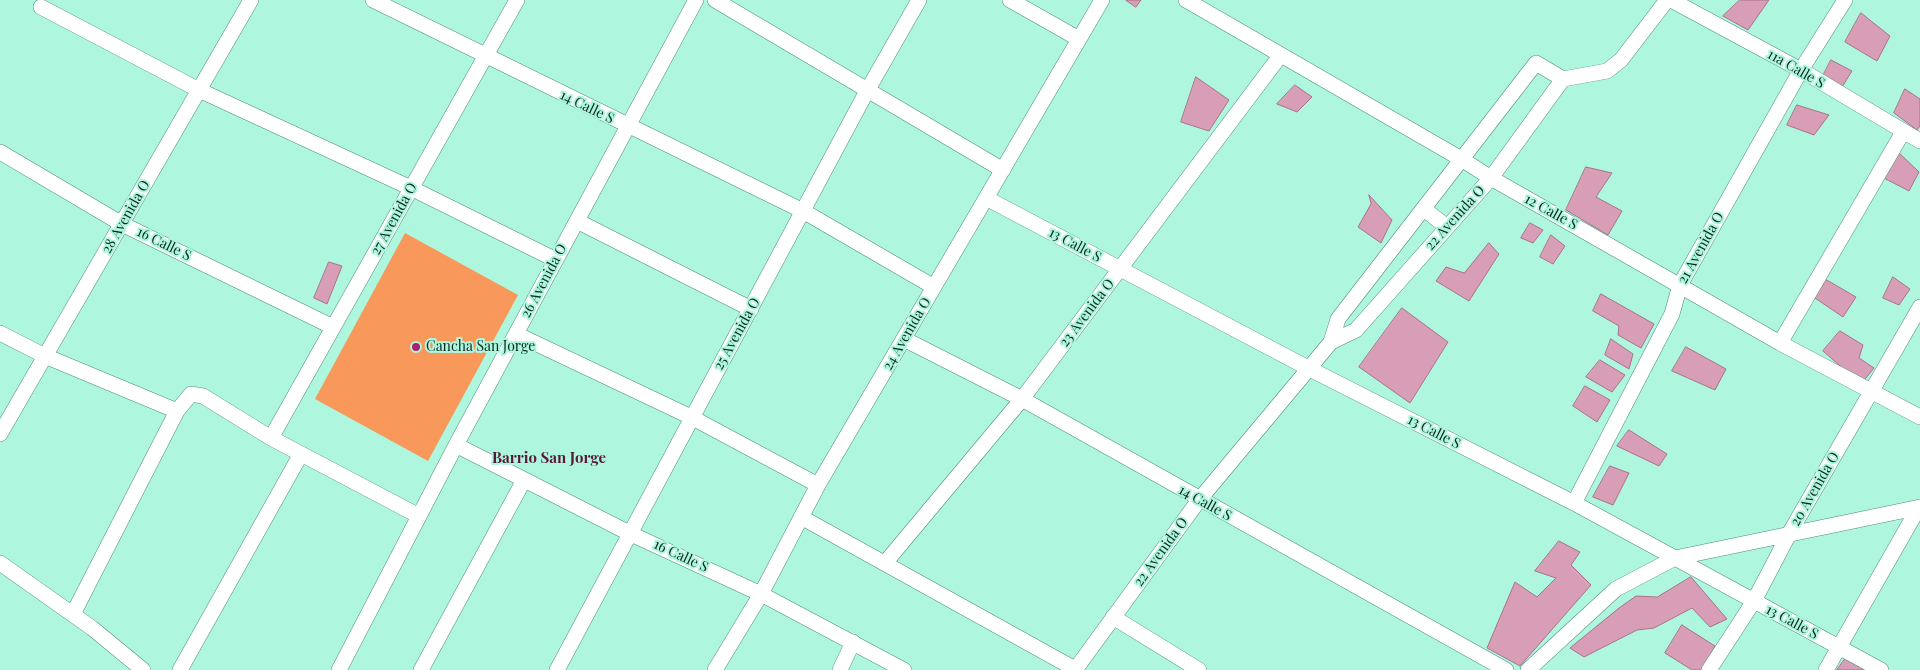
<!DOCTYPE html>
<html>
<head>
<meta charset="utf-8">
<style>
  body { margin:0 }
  canvas { display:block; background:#aff6de }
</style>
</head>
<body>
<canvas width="1920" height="670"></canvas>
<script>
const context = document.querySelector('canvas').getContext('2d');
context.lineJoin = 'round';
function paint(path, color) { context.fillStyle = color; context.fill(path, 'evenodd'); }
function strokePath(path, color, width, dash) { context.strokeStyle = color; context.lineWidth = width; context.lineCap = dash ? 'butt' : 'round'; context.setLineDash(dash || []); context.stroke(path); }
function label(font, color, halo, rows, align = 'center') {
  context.font = font + ' "Playfair Display",serif'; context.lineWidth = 4; context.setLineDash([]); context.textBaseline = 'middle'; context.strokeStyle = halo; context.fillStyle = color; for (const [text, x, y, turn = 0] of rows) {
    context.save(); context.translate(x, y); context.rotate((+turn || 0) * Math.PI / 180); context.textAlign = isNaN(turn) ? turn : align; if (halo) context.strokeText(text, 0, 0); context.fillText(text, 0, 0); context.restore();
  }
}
paint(new Path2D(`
  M405 233 518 295 428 461 315 399Z`), '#f8985a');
const building = new Path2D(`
  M1126 0H1141L1136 7Z
  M1740 0H1769L1748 30 1723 16Z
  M1861 13 1890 36 1877 61 1845 42Z
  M1831 60 1852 71 1842 87 1823 76Z
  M1196 77 1229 100 1209 131 1181 122Z
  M1295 85 1312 97 1297 112 1277 104Z
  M1905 89 1920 99V126L1917 130 1894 113Z
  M1797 105 1829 115 1814 135 1787 125Z
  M1896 150 1919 172 1909 191 1878 175Z
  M1586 167 1612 173 1596 197 1622 211 1608 235 1566 210Z
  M1369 195 1392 220 1381 243 1358 227 1371 204Z
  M1530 223 1543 230 1533 243 1521 238Z
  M1551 235 1565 246 1553 264 1540 257Z
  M1489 243 1499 254 1469 301 1436 281 1446 267 1464 273Z
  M329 262 342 266 327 304 314 298Z
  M1893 277 1910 289 1899 305 1883 298Z
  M1825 279 1856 297 1843 317 1812 296Z
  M1601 294 1654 324 1641 348 1618 335 1619 326 1593 311Z
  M1402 308 1448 342 1410 403 1359 367Z
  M1840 331 1863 345 1859 358 1874 368 1861 384 1823 351Z
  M1611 339 1633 354 1629 369 1605 355Z
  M1686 347 1726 369 1715 390 1672 371Z
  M1600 360 1625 375 1612 392 1586 377Z
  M1585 386 1610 400 1597 422 1573 406Z
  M1629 430 1667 454 1659 466 1617 446Z
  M1610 466 1629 473 1613 505 1593 497Z
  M1559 541 1580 552 1571 565 1591 585 1520 666 1487 648 1515 582 1537 597 1556 578 1535 571Z
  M1691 577 1727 619 1710 627 1692 608 1654 628 1637 630 1584 657 1570 648 1619 608 1636 596 1657 597Z
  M1682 625 1715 646 1703 670H1692L1665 653Z
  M1845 659 1865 670H1837Z`);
paint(building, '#d99eb7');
strokePath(building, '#a97189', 1);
const minor = new Path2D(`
  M373 0 803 211 934 287
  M715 0 1003 170
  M1010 0 1079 39
  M1186 0 1463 160 1491 178 1780 343 1920 417
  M1671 0 1801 70 1920 141
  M41 7 199 90 411 188 556 260
  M0 152 122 224 333 327
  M986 198 1308 368 1574 503 1881 670
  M1424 209 1447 227
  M577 221 751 309
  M0 333 45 356 177 411
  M516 334 691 417 818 485
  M904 339 1022 399 1506 670
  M1331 342 1356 330 1491 178 1563 79
  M1780 343 1903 132
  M0 434 251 0
  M271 438 517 0
  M456 445 631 534 761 594 904 670
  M1574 503 1672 314 1680 285 1801 70 1845 0
  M801 517 1075 669
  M0 563 92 628 143 670
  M885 563 1022 399 1280 56
  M73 614 177 411 191 394 203 396 271 438 419 516
  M1113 617 1199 670
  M180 670 301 454
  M339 670 456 445 696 0
  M421 670 524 480
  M557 670 867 91 919 0
  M715 670 761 594 818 485 1102 0
  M840 670 853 642
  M1075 670 1199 500 1331 342 1338 319 1536 63 1563 79 1607 71 1621 60 1667 0
  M1528 670 1616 589 1675 558 1920 507
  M1709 670 1754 601 1789 534 1920 307
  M1826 670 1919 507`);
strokePath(minor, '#4a8f7a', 16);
strokePath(minor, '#fff', 15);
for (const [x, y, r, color] of [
  [416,347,5,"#a8236d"]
]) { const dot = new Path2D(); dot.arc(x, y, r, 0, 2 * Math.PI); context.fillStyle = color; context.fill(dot); strokePath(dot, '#aff6de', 2); }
label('14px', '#0b2920', '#aff6de', [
  ["11a Calle S",1796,69,30],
  ["14 Calle S",587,107,26],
  ["12 Calle S",1551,212,29],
  ["28 Avenida O",126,217,-60],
  ["22 Avenida O",1455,218,-48],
  ["27 Avenida O",394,219,-61],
  ["16 Calle S",164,244,26],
  ["13 Calle S",1075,245,28],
  ["21 Avenida O",1701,248,-61],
  ["26 Avenida O",544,281,-62],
  ["23 Avenida O",1087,313,-53],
  ["25 Avenida O",737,334,-61],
  ["24 Avenida O",907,334,-60],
  ["13 Calle S",1434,432,27],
  ["20 Avenida O",1815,489,-60],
  ["14 Calle S",1205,503,29],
  ["22 Avenida O",1161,552,-54],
  ["16 Calle S",681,556,25],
  ["13 Calle S",1792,622,28]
]);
label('14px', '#0b2920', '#aff6de', [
  ["Cancha San Jorge",426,347]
], 'left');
label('bold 15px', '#581839', '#aff6de', [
  ["Barrio San Jorge",549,458]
]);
</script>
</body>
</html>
